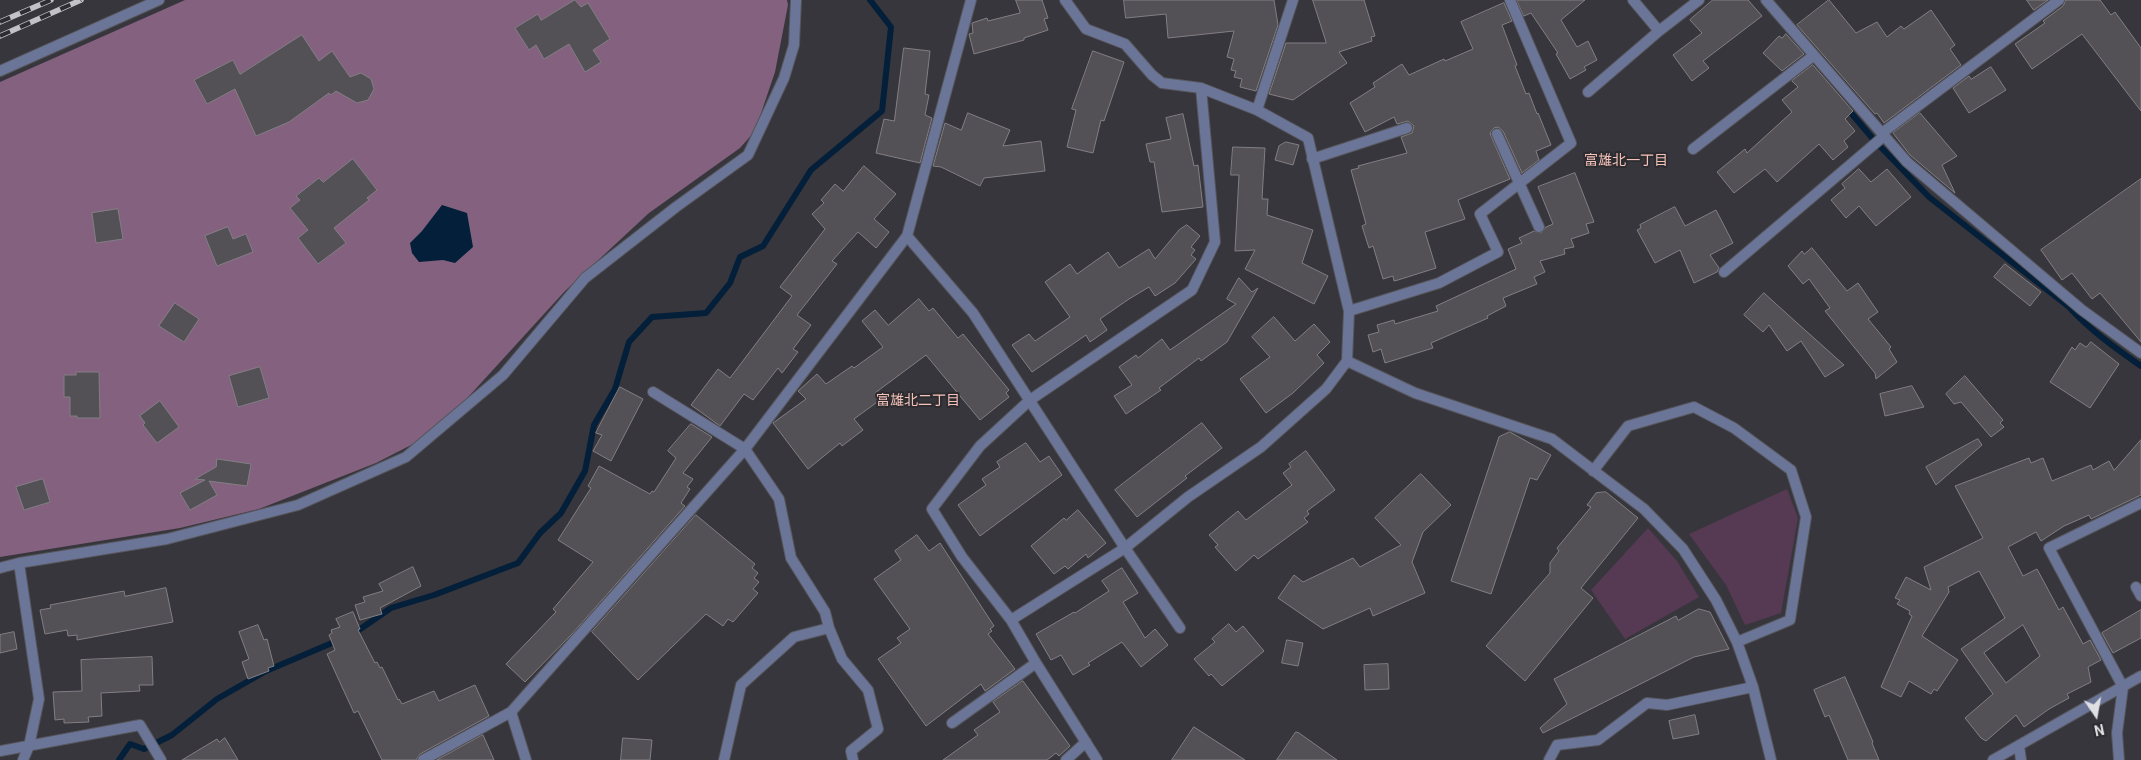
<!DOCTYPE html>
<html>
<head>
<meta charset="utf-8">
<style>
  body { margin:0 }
  #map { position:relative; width:2141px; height:760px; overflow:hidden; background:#37363c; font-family:Roboto,sans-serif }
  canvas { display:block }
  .north { position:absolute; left:2071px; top:690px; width:50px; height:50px; -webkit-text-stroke:4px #2d2c31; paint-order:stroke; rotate:168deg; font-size:14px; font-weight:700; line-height:20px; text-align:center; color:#e0e0e3 }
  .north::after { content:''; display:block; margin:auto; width:18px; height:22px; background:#e0e0e3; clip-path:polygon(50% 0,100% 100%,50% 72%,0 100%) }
</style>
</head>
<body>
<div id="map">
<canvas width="2141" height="760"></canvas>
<div class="north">N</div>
</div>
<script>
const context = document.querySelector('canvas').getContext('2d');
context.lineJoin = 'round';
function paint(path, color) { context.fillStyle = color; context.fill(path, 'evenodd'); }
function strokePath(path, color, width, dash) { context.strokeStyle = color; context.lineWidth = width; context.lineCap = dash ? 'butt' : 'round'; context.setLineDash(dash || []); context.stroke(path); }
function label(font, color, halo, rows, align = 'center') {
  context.font = font + ' Roboto,"Noto Sans JP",sans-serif'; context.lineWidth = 4; context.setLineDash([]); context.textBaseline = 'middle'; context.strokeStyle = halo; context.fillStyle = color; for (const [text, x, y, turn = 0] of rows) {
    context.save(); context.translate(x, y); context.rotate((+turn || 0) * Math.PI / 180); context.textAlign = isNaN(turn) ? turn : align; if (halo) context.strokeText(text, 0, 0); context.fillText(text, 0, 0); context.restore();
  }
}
paint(new Path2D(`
  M1787 489 1798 518 1781 613 1745 625 1726 585 1689 534Z
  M1648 528 1677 561 1699 597 1625 639 1591 590Z`), '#563952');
paint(new Path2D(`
  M185 0H787L788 5 775 72 755 131 740 148 649 213 565 291 460 406 415 443 376 463 259 509 180 528 0 557V82Z`), '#83617f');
paint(new Path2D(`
  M442 205 467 213 473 247 455 263 443 260 419 262 412 253 410 243 422 231Z`), '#031f39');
strokePath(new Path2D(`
  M1846 107 1873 139 1929 197 2069 307C2090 330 2115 348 2141 366
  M353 634 391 608 434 595 518 563 540 533 561 513 585 471 594 425 615 389 629 342 652 317 706 313 730 283 740 257 763 246 811 170 882 111 891 27 870 0
  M119 760 130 744 144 749 172 735 217 699 266 671 339 640`), '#031f39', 6);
const building = new Path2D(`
  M575 0 581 7 588 3 610 39 593 50 601 62 585 72 569 44 544 59 536 45 529 50 515 28 538 14 541 20Z
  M1016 0H1042L1048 18 1044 19 1048 30 1024 38V40L974 54 969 34 973 33 972 23 987 18 988 21 1020 13Z
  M1124 0H1274L1278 25 1256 91 1240 87 1242 79 1234 77 1236 71 1231 70 1234 59 1227 57 1234 31 1168 38 1166 14 1126 18Z
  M1313 0H1364L1375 36 1371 37 1372 41 1339 52 1347 63 1293 100 1269 94 1286 43H1326Z
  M1517 0H1585L1561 20 1577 47 1588 41 1597 60 1584 67 1586 70 1570 79 1556 54 1558 53 1531 13 1524 16Z
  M1713 0H1748L1762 16 1703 61 1709 68 1692 81 1673 55 1702 33 1690 20Z
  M1829 0 1856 33 1877 22 1887 37 1901 26 1904 29 1931 10 1955 45 1950 49 1961 65 1884 123 1877 113 1875 114 1797 25Z
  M2027 0H2048L2034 10Z
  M2066 0H2100L2111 15 2115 12 2141 48V111L2082 34 2032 69 2015 44 2045 23 2043 21 2063 6Z
  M1504 3 1512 21 1502 25 1517 65 1515 66 1526 94 1529 93 1537 114 1538 113 1551 145 1536 151 1539 160 1522 173 1503 131 1498 127 1494 128 1490 133 1491 136 1510 179 1458 200 1465 219 1425 232 1436 268 1398 280 1394 281 1393 276 1383 279 1373 246 1369 248 1362 226 1366 224 1351 170 1359 168 1358 166 1407 153 1401 137 1412 133 1414 126 1408 121 1397 124 1394 117 1365 132 1350 103 1375 87 1373 83 1402 64 1409 75 1444 59 1445 61 1473 49 1461 22Z
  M1786 34 1804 54 1782 71 1763 53 1779 36 1782 38Z
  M302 35 319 61 332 51 350 77 361 73 371 79 374 89 368 100 357 103 336 91 331 95 329 93 289 122 256 136 235 89 207 104 194 80 233 60 240 74Z
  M904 48 930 51 925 94 929 95 925 115 932 118 920 163 876 153 884 119 894 121Z
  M1093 51 1124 62 1104 121 1101 120 1093 153 1067 147 1076 110 1072 109Z
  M1813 65 1853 111 1845 119 1855 131 1844 141 1848 147 1833 160 1819 144 1777 182 1765 169 1734 193 1717 172 1745 149 1747 153 1792 112 1782 100 1798 87 1792 81Z
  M1991 67 2006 90 1969 113 1953 88 1969 76 1971 79Z
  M968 113 1010 130 1003 146 1041 141 1045 171 984 178 980 186 941 167 933 166 945 123 961 130Z
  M1920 113 1957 156 1942 165 1955 193 1910 155 1893 133Z
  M1183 114 1194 166 1198 165 1203 207 1162 212 1154 162H1150L1146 144 1171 139 1166 118Z
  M1286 142 1299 145 1293 165 1275 160 1279 146Z
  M1233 147 1265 148 1262 199H1268L1267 215 1313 230 1302 263 1328 276 1314 304 1245 269 1255 250 1235 251 1239 175H1231Z
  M353 159 377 190 367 198 369 200 334 228 346 243 318 264 298 238 308 230 290 208 300 200 296 196 319 178 323 182Z
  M864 166 896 194 874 219 889 232 876 248 858 232 832 261 837 264 797 315 811 325 793 349 798 352 782 373 778 368 753 400 744 394 720 426 691 405 718 369 730 378 792 296 780 287 825 229 812 214 824 203 821 200 835 184 843 191Z
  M1859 169 1871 182 1887 169 1911 197 1876 226 1859 206 1846 218 1831 200 1845 188 1842 184Z
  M1575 173 1594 222 1586 224 1589 233 1571 239 1574 247 1564 249 1565 254 1540 261 1545 272 1534 277 1537 284 1503 298 1506 306 1487 316 1488 318 1431 343 1433 348 1385 363 1381 349 1373 352 1368 335 1379 332 1377 325 1394 320 1395 324 1438 311 1436 306 1516 269 1508 249 1522 243 1519 238 1534 231 1541 233 1546 227 1553 224 1538 187Z
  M2141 179V342L2100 293 2092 299 2072 273 2062 280 2041 250Z
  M1675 207 1685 226 1716 210 1733 243 1710 255 1719 268 1717 272 1694 283 1680 250 1655 263 1637 230 1641 228 1640 225Z
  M118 209 123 239 96 243 92 213Z
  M1187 225 1200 236 1191 247 1195 250 1191 255 1196 259 1175 283 1155 296 1149 287 1129 299 1100 319 1107 330 1090 342 1086 335 1032 372 1012 345 1029 334 1035 341 1070 317 1045 282 1070 264 1077 274 1108 252 1119 268 1149 249 1155 259 1179 230Z
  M228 227 233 239 246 234 253 252 217 266 205 236Z
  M1812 248 1847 291 1858 283 1878 312 1868 319 1891 347 1889 349 1897 362 1876 379 1875 373 1825 311 1830 308 1809 279 1803 284 1788 266 1802 251 1804 254Z
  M2005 264 2041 292 2030 306 1994 277Z
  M1239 278 1252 292 1258 288 1227 342 1201 361 1199 358 1159 388 1161 390 1126 414 1114 396 1132 385 1119 367 1136 355 1138 358 1162 339 1170 350 1236 304 1227 299Z
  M1764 293 1786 313 1844 365 1825 377 1801 341 1787 351 1769 325 1763 332 1744 315Z
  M919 299 929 311 933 308 958 338 963 334 1009 390 1006 393 1009 397 980 420 926 355 875 393 880 400 854 419 863 430 842 446 840 443 808 469 773 423 806 399 798 391 817 374 826 384 852 366 854 368 883 347 862 321 875 310 888 325Z
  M175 303 199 319 184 342 159 326Z
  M1274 317 1295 341 1314 324 1330 342 1317 355 1324 363 1293 393 1266 413 1240 379 1270 357 1252 337Z
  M2091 342 2119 364 2090 408 2050 382 2072 347 2075 350 2080 343 2086 347Z
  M260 367 269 398 238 407 229 376Z
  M76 372H99L100 418H77V416H70V397H64V375H76Z
  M1965 376 2003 420 2000 423 2004 427 1991 437 1961 402 1954 404 1946 394Z
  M1912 386 1924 407 1885 416 1880 394Z
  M620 387 643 399 611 461 593 451 602 435 596 433Z
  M160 401 179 427 157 443 143 425 145 423 140 416Z
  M1202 423 1222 448 1185 476 1187 478 1137 517 1115 490Z
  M691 424 712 437 683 473 693 479 687 487 690 489 681 503 685 506 572 634 525 682 506 664 556 612 553 609 593 562 558 540 591 488 588 486 599 466 650 494 652 491 654 492 676 458 668 451Z
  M1510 432 1551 455 1537 480 1530 478 1491 594 1451 581 1499 437Z
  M1978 439 1982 445 1936 485 1926 467Z
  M2141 440V495L2091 519 2089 515 2064 526 2041 541 2036 532 2008 547 2023 576 2037 569 2059 610 2063 607 2083 644 2090 640 2101 660 2088 667 2091 682 2067 694 2069 698 2049 709 2024 727 2016 715 1986 741 1981 738 1965 718 1993 694 1961 649 2005 618 1979 571 1948 587 1949 592 1922 636 1958 660 1937 691 1934 689 1931 694 1909 681 1901 697 1881 687 1912 616 1909 614 1910 611 1897 604 1900 600 1895 598 1906 577 1931 590 1924 567 1983 538 1955 486 2029 458 2031 463 2043 458 2052 481 2091 465 2093 470 2109 461 2114 470ZM2023 625 2040 656 2006 683 1984 653Z
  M1026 443 1040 462 1049 456 1062 475 980 536 958 505 986 485 982 479 1000 467 997 462Z
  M1306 451 1335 490 1307 511 1309 514 1304 518 1308 522 1258 559 1254 555 1236 571 1215 547 1218 545 1209 535 1238 511 1246 520 1292 485 1283 473 1291 467 1289 464Z
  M217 459 251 464 247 486 209 481 217 495 190 510 180 493 205 480 195 479 216 467Z
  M1421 474 1451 505 1423 532 1412 562 1425 593 1373 616 1370 608 1323 629 1278 598 1294 575 1303 582 1353 558 1360 567 1401 545 1375 518Z
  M43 479 50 502 24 510 16 487Z
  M1606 492 1638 518 1581 588 1593 598 1525 681 1486 646 1550 573V563L1559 551 1557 548 1591 507 1587 505 1596 493Z
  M1078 510 1106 543 1088 558 1086 554 1068 569 1065 566 1054 574 1031 546 1064 518 1066 520Z
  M696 515 755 564 752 568 758 573 754 578 759 582 753 589 758 593 733 622 728 619 723 626 706 614 638 680 592 632Z
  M917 535 929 551 940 543 994 626 990 629 992 631 988 634 1015 669 985 691 981 684 926 726 878 659 901 643 897 638 910 629 874 579 901 560 895 551Z
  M413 567 421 586 380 608 382 614 360 620 355 605 365 602 363 597 383 591 379 584Z
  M1122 568 1138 593 1123 602 1145 638 1155 629 1168 645 1141 667 1122 642 1088 663 1090 665 1073 675 1061 655 1051 660 1036 634 1074 612 1075 613 1109 591 1102 581Z
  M166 588 173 622 77 640V635L68 636 67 630 45 634 40 610 51 608 50 605 124 591 125 596Z
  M1699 609 1710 612 1729 649 1694 657 1543 733 1540 728 1567 704 1554 679 1676 616 1678 620Z
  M2141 610V638L2113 653 2102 633Z
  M353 612 360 629 358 630 375 663 377 662 380 668 382 667 398 700 399 699 402 704 434 691 439 701 475 685 489 716 420 754 416 760H382L358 711 354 713 327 654 335 650 329 635 332 633 331 630 340 627 336 619Z
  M1229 624 1236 632 1243 626 1264 651 1222 686 1211 674 1209 676 1194 659 1215 642 1212 639Z
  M258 625 264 640 267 639 274 666 268 668 269 671 248 679 242 662 249 659 239 632Z
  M14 632 17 649 0 653V635Z
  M1287 640 1303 643 1298 666 1282 663Z
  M152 657 153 685H139L140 691 101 693 102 716 88 717 89 722 64 723V719L55 720 53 692 82 691 81 660Z
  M1388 664 1389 689 1365 690 1364 665Z
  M1845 677 1873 742 1872 743 1879 760H1848L1829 715 1825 717 1814 690Z
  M1023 681 1070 746 1059 756 1056 753 1047 760H943L978 735 974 730 1000 712 993 702Z
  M1695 715 1699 734 1673 739 1669 721Z
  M1194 727 1245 760H1172Z
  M1296 732 1299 733 1337 760H1277Z
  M483 735 494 760H437Z
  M225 738 238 760H182L217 739 219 742Z
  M623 738 652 740 650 760H621Z`);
paint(building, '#545156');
strokePath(building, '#827f84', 1);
const pedestrian = new Path2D(`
  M1312 159 1407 128`);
const minor = new Path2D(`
  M1633 0 1659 31
  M1766 0 1907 162 2082 310 2141 353
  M1588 92 1659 31 1699 0
  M1257 110 1293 0
  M1882 133 2059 0
  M1497 134 1539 227
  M1693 149 1813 56
  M907 236 973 313 1125 548 1180 628
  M1724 272 1884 136
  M1349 311 1439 283 1498 252 1480 214 1571 143 1510 0
  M1347 361 1415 393 1552 439 1644 509 1683 549 1716 600 1737 642 1753 687 1771 760
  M653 392 745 449 779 499 791 558 825 612 829 628 842 659 868 690 878 729 851 751 853 760
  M1593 471 1628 426 1694 407 1734 428 1791 470 1806 517 1790 620 1737 642
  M19 563 39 699 29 746 23 760
  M0 568 19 563 167 539 298 505 406 457 503 375 585 278 676 207 748 155 784 78 794 45 796 0
  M2136 587 2141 596
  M1011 620 1125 548 1188 497 1261 447 1326 389 1347 361 1349 311 1308 138 1257 110 1201 88 1162 83 1152 75 1125 44 1086 29 1065 0
  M511 712 526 760
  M952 723 1036 663
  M2019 746 2021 760
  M0 751 140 725 161 760
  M423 760 511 712 745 449 907 236 971 0
  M724 760 741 685 794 637 829 628
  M1066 760 1086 742
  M1097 760 1036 663 1011 620 962 557 932 509 980 446 1030 400 1192 290 1215 242 1201 88
  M1549 760 1557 745 1598 740 1647 703 1667 705 1753 687
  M1993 760 2141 676
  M2119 760 2117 733 2123 687 2049 548 2141 503`);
const tertiary = new Path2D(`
  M0 71 159 0`);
strokePath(pedestrian, '#55555a', 12);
strokePath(minor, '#55555a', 12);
strokePath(tertiary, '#55555a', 12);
strokePath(pedestrian, '#6a7597', 10);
strokePath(minor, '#6a7597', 10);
strokePath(tertiary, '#6a7597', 10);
const rail = new Path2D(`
  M0 22 51 0
  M0 36 81 0`);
strokePath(rail, '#c3c2c6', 5.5);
strokePath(rail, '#2d2c31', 4, [11]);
label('14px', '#f4c2b8', '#2d2c31', [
  ["富雄北一丁目",1626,161],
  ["富雄北二丁目",918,401]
]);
</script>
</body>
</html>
